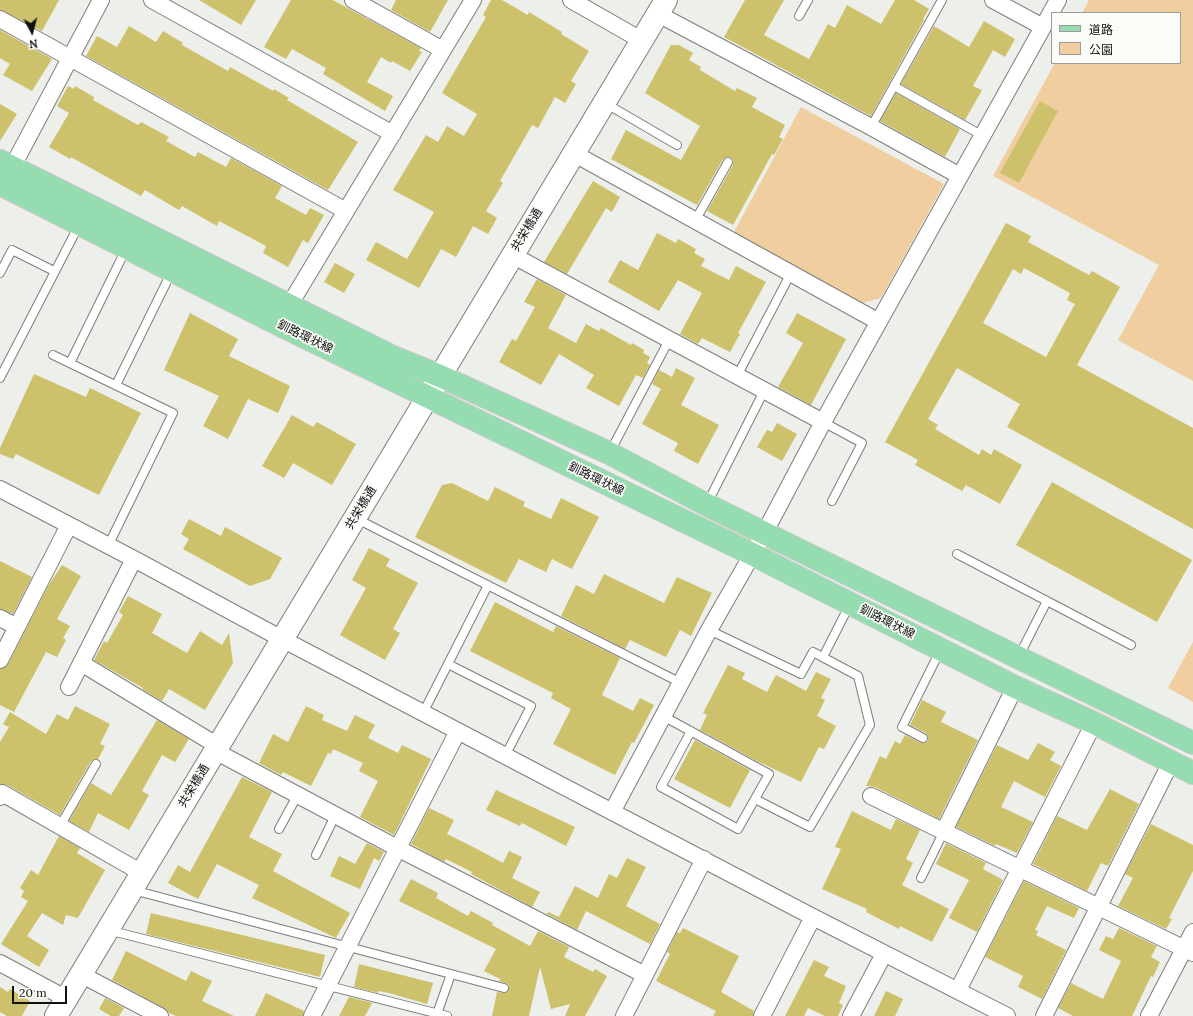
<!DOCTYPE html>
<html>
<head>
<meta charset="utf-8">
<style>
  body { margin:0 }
  #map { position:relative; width:1193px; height:1016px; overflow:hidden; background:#edefeb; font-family:Lora,"Noto Sans JP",serif }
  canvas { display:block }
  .legend { position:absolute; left:1051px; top:12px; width:130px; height:52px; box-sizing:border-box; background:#fafcf8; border:1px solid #9d9e9b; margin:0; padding:5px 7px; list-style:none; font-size:12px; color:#111210 }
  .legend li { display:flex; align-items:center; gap:8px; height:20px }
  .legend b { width:20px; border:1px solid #9d9e9b }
  .north { position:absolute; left:12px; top:12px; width:40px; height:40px; -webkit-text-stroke:3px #fafcf8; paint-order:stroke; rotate:173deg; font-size:11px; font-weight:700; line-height:16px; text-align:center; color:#111210 }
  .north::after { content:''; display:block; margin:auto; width:14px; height:18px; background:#111210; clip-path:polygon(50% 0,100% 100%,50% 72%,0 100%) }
  .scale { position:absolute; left:12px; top:986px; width:55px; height:18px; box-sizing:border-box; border:2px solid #111210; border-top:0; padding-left:5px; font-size:12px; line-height:14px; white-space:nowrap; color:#111210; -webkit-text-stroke:3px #fafcf8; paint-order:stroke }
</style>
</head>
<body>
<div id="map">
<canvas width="1193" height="1016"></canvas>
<ul class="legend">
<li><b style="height:5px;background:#96dcb1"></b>道路</li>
<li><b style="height:11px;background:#f0cea0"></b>公園</li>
</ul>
<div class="north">N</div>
<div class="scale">20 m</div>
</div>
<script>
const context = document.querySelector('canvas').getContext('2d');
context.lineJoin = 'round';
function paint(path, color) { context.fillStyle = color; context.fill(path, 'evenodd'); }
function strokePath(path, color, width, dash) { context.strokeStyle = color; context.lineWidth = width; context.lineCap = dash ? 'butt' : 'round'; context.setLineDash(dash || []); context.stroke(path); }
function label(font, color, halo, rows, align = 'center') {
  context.font = font + ' Lora,"Noto Sans JP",serif'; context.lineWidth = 3.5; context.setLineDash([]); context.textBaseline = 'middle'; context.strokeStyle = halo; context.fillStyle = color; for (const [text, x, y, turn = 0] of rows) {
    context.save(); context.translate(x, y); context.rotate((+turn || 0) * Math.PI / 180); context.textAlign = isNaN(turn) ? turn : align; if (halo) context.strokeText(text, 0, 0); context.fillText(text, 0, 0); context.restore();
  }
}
paint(new Path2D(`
  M1089 0H1193V381L1118 340 1159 265 993 176 1055 63H1180V13H1082Z
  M801 107 944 184 881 298 862 303 734 232Z
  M1193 642V702L1168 688Z`), '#f0cea0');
paint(new Path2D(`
  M0 0H59L42 31 0 10Z
  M199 0H256L241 25Z
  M291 0H333L421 48 419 51 422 52 410 71 392 61 391 63 381 57 367 82 393 96 385 111 323 74 326 68 292 49 286 59 264 47Z
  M396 0H448L430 32 391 10Z
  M491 0H502L528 15 529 12 562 32 561 34 589 51 571 81 576 84 565 103 555 97 538 128 532 125 500 181 503 183 486 211 497 218 488 234 473 226 456 257 441 249 419 288 366 260 376 242 407 259 434 212 393 190 426 135 438 142 447 126 464 136 477 114 442 93 486 17 483 15Z
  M745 0H784L764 35 809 59 828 24 835 28 847 5 881 24 895 0H914L929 9 923 19 924 20 871 116 724 37Z
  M984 21 1015 39 1005 57 993 50 973 86 982 90 965 120 901 84 934 26 969 47Z
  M129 26 156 42 163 31 183 43 182 45 228 71 230 67 273 91 274 89 289 98 287 100 358 142 328 190 86 56 97 36 117 47Z
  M0 30 52 59 32 91 3 75 10 64 0 58Z
  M671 45H679L693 53 689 60 701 67 700 70 735 91 737 88 757 98 752 107 785 125 779 137 783 139 774 155 772 154 733 225 707 211 733 165V160L730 157 723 159 697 205 611 159 626 130 681 160 700 126 645 93Z
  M68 86 74 89 75 86 94 97 93 100 138 125 141 122 169 137 166 141 195 157 198 152 226 167 231 158 282 186 275 198 306 215 310 208 324 215 308 243 303 240 288 267 263 253 266 246 219 221 217 226 182 206 179 210 145 190 141 196 71 157 70 159 49 147 69 113 57 106Z
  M896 93 960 129 945 157 880 121Z
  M1040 101 1058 111 1019 183 1000 173Z
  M0 104 17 114 0 141Z
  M593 181 620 197 612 212 606 208 567 274 544 262Z
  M1006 223 1031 236 1028 242 1089 275 1092 271 1120 287 1077 365 1193 428V529L1007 427 1020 404 957 368 928 419 938 425 935 429 979 455 982 449 991 455 994 449 1022 465 1000 504 966 485 962 491 915 465 918 460 885 442ZM1024 268 1070 293 1067 300 1075 304 1046 357 983 323 1013 269 1021 274Z
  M657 233 676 243 678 239 696 249 694 253 705 259 701 266 729 280 736 266 766 282 738 333 740 334 730 352 702 338 698 344 680 334 702 293 678 280 659 311 608 282 620 260 638 270Z
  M335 263 355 274 344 293 324 282Z
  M537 279 566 295 548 328 576 343 586 324 599 331 601 328 631 345 632 343 644 350 643 353 650 357 647 363 650 365 643 378 636 375 619 406 586 388 594 375 559 354 541 385 499 362 512 339 516 341 535 307 524 302Z
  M190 313 238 339 229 356 290 386 278 413 248 399 228 439 203 426 219 396 164 370Z
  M797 313 846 339 811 405 778 387 803 343 786 333Z
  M676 368 695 378 681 405 719 425 698 464 674 451 678 443 642 424 661 389 652 384 659 370 672 377Z
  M34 374 86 397 90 388 141 413 99 495 16 454 13 459 0 454V448Z
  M292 415 313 427 317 422 356 444 332 485 293 463 284 478 262 466Z
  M777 423 797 434 782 461 757 447 767 430 772 432Z
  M1052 482 1192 560 1157 622 1016 545Z
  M452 483 488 501 495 487 525 502 523 506 551 519 561 498 599 517 572 569 552 559 546 572 519 559 506 583 415 537 442 485Z
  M189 519 221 536 225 527 282 558 270 579 250 586 183 549 189 539 181 534Z
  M369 548 390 559 386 566 418 583 393 629 400 633 385 660 340 635 366 588 352 580Z
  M0 561 32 577 13 614 0 609Z
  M62 565 81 576 57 619 70 626 63 638 66 640 57 657 46 652 14 712 0 705V669L8 664 48 586Z
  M604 574 664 603 677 577 712 593 691 636 680 630 666 657 630 640 625 649 561 616 576 585 594 594Z
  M128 596 162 614 152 633 187 653 200 631 222 645 229 633 233 663 205 710 169 689 162 701 142 689 143 688 94 660 104 641 107 643 123 615 119 612Z
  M495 602 553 632 556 626 620 658 602 695 633 711 640 698 654 705 634 743 632 742 615 775 553 744 571 709 551 698 553 693 470 651Z
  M728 665 745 673 742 679 767 692 776 675 806 691 816 672 831 679 821 698 825 700 817 716 836 726 824 749 819 747 801 782 755 760 700 730 707 715 703 713Z
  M922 700 946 712 941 722 978 740 939 819 875 787 866 786 880 756 886 759 895 741 900 744 905 735 921 743 928 741V737L926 733 910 725Z
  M75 706 110 724 100 744 105 746 98 759 91 761 60 815 7 785 0 784V742L9 727 3 724 10 712 46 734 57 714 68 720Z
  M306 706 324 715 322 720 347 731 355 715 375 725 368 738 398 753 402 745 431 759 394 835 360 817 378 781 359 771 363 763 333 749 331 754 328 753 311 786 283 772 281 775 259 763 273 734 288 742Z
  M157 720 189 739 175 762 162 755 142 791 149 795 129 830 98 813 89 832 69 821 91 783 111 795Z
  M695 740 750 770 730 808 674 779Z
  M1038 743 1055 752 1050 760 1061 766 1045 797 1014 781 1001 807 1033 822 1017 853 996 844 995 846 956 827 997 745 1028 760Z
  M242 777 272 792 249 837 282 854 273 871 350 913 336 938 252 898 259 885 217 864 198 899 168 883 178 865 190 872Z
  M1110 789 1139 804 1108 866 1101 863 1087 891 1033 864 1057 816 1087 830Z
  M496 790 575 827 566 846 522 823 520 826 486 810Z
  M429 808 454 820 447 834 477 849 503 863 509 851 522 857 512 878 540 892 532 907 471 874 472 872 446 859 444 862 411 844Z
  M852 811 891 830 896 819 920 830 906 859 913 863 902 885 949 909 932 942 900 926 899 929 866 912 867 909 822 889 841 849 835 847Z
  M1151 824 1193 845V871L1169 918 1172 919 1166 929 1118 906 1133 878 1125 874Z
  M59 836 80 848 77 853 105 870 78 918 66 915 63 925 42 913 27 936 49 950 39 967 1 944 28 901 21 897 24 891 20 888 31 870 38 875Z
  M367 843 384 852 379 861 374 858 360 889 330 876 339 856 355 864Z
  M946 843 986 863 983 869 1003 880 977 932 949 918 969 880 936 864Z
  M627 858 646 867 626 906 660 924 650 944 586 911 577 930 547 914 548 912 559 917 575 886 598 898 609 874 617 878Z
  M411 879 438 893 436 898 468 916 471 911 493 923 492 925 530 946 538 931 569 947 564 957 593 972 595 969 607 976 585 1016H565L570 1004 551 1009 540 967 529 1016H492L497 992 505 993 509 989 508 984 499 981 500 979 484 971 496 949 399 901Z
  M1024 881 1079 908 1074 918 1047 906 1035 930 1038 931 1036 935 1066 950 1042 999 1018 987 1023 976 985 957Z
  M151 913 325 955 320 977 146 934Z
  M683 928 739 956 721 992 754 1011 753 1016H713L716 1011 656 981 670 954 667 952 677 932 680 933Z
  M1119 928 1157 946 1151 957 1160 962 1153 977 1151 976 1132 1016H1073L1058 1008 1071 983 1103 999 1121 961 1099 950 1106 936 1113 939Z
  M126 951 186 981 191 971 212 981 202 1001 234 1016H176L169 1013 164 1008 112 980Z
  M814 960 829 967 824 976 846 986 839 1003 843 1005 838 1016H825L808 1008 804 1016H785Z
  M359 964 433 983 427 1004 389 993 378 991V993L354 987Z
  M0 987 8 992 10 989 30 1001 22 1016H7L0 1012Z
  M886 991 903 999 895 1016H874Z
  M266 993 304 1011 303 1016H255Z
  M349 997 372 1003 365 1016H339Z
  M105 998 124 1008 119 1016H111L99 1009Z`), '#cdc16b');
const lane = new Path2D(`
  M799 16 808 0
  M894 86 983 136
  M605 103 677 145
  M871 127 942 0
  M695 221 728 162
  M0 273 12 250 54 271
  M53 355 173 413 108 546
  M70 363 126 249
  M737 376 791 273
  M0 378 79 225
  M116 385 172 271
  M823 422 862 443 832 501
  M610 452 669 340
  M707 504 764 391
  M355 518 681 683
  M957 554 1131 645
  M488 585 448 664 531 706 505 756
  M709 630 801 674 813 652 858 676 870 725 810 827 755 799
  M1019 656 1047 601
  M823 657 850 604
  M423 713 448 664
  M663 716 769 774 738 829 661 787 691 731
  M923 738 902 727 940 651
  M60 826 96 764
  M279 829 297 796
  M316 855 335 816
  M921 878 944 831
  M133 890 504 988
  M108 930 447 1016
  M437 1014 451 974`);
const street = new Path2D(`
  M152 0 393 134
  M353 0 443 50
  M571 0 641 40
  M993 0 1043 27
  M658 14 871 127 960 176
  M0 19 346 211
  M573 153 879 322
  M7 177 101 0
  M512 255 823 422
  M290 304 473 0
  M0 489 134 559 282 639 813 917 1007 1016
  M0 618 17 627
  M0 660 69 525
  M81 663 218 746
  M69 687 134 559
  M215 751 399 849 645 975
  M871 796 1193 953
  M0 797 2 793 142 873
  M612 812 709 630 765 532 823 422 1058 0
  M944 831 1015 687
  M0 963 67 999
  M82 975 160 1016
  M958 990 1094 723
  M312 1016 458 731
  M624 1016 704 859
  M762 1016 813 917
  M851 1016 884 954
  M1044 1016 1171 762
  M1149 1016 1193 932`);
const secondary = new Path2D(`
  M56 1016 666 0`);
const primary = new Path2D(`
  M0 161 393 357 440 376 609 453 707 505 1193 743
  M0 184 284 327 752 554 1015 687 1094 723 1193 773`);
strokePath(lane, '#7c7e7a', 10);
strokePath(street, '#7c7e7a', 18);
strokePath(secondary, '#7c7e7a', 24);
strokePath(primary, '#cbcbca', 24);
strokePath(lane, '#fff', 8);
strokePath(street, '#fff', 16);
strokePath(secondary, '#fff', 22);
strokePath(primary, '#96dcb1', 22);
label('12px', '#111210', '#fafcf8', [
  ["共栄橋通",527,230,-59],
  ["釧路環状線",305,337,26],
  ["釧路環状線",596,479,26],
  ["共栄橋通",361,508,-59],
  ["釧路環状線",887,622,27],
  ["共栄橋通",194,786,-59]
]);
</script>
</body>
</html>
